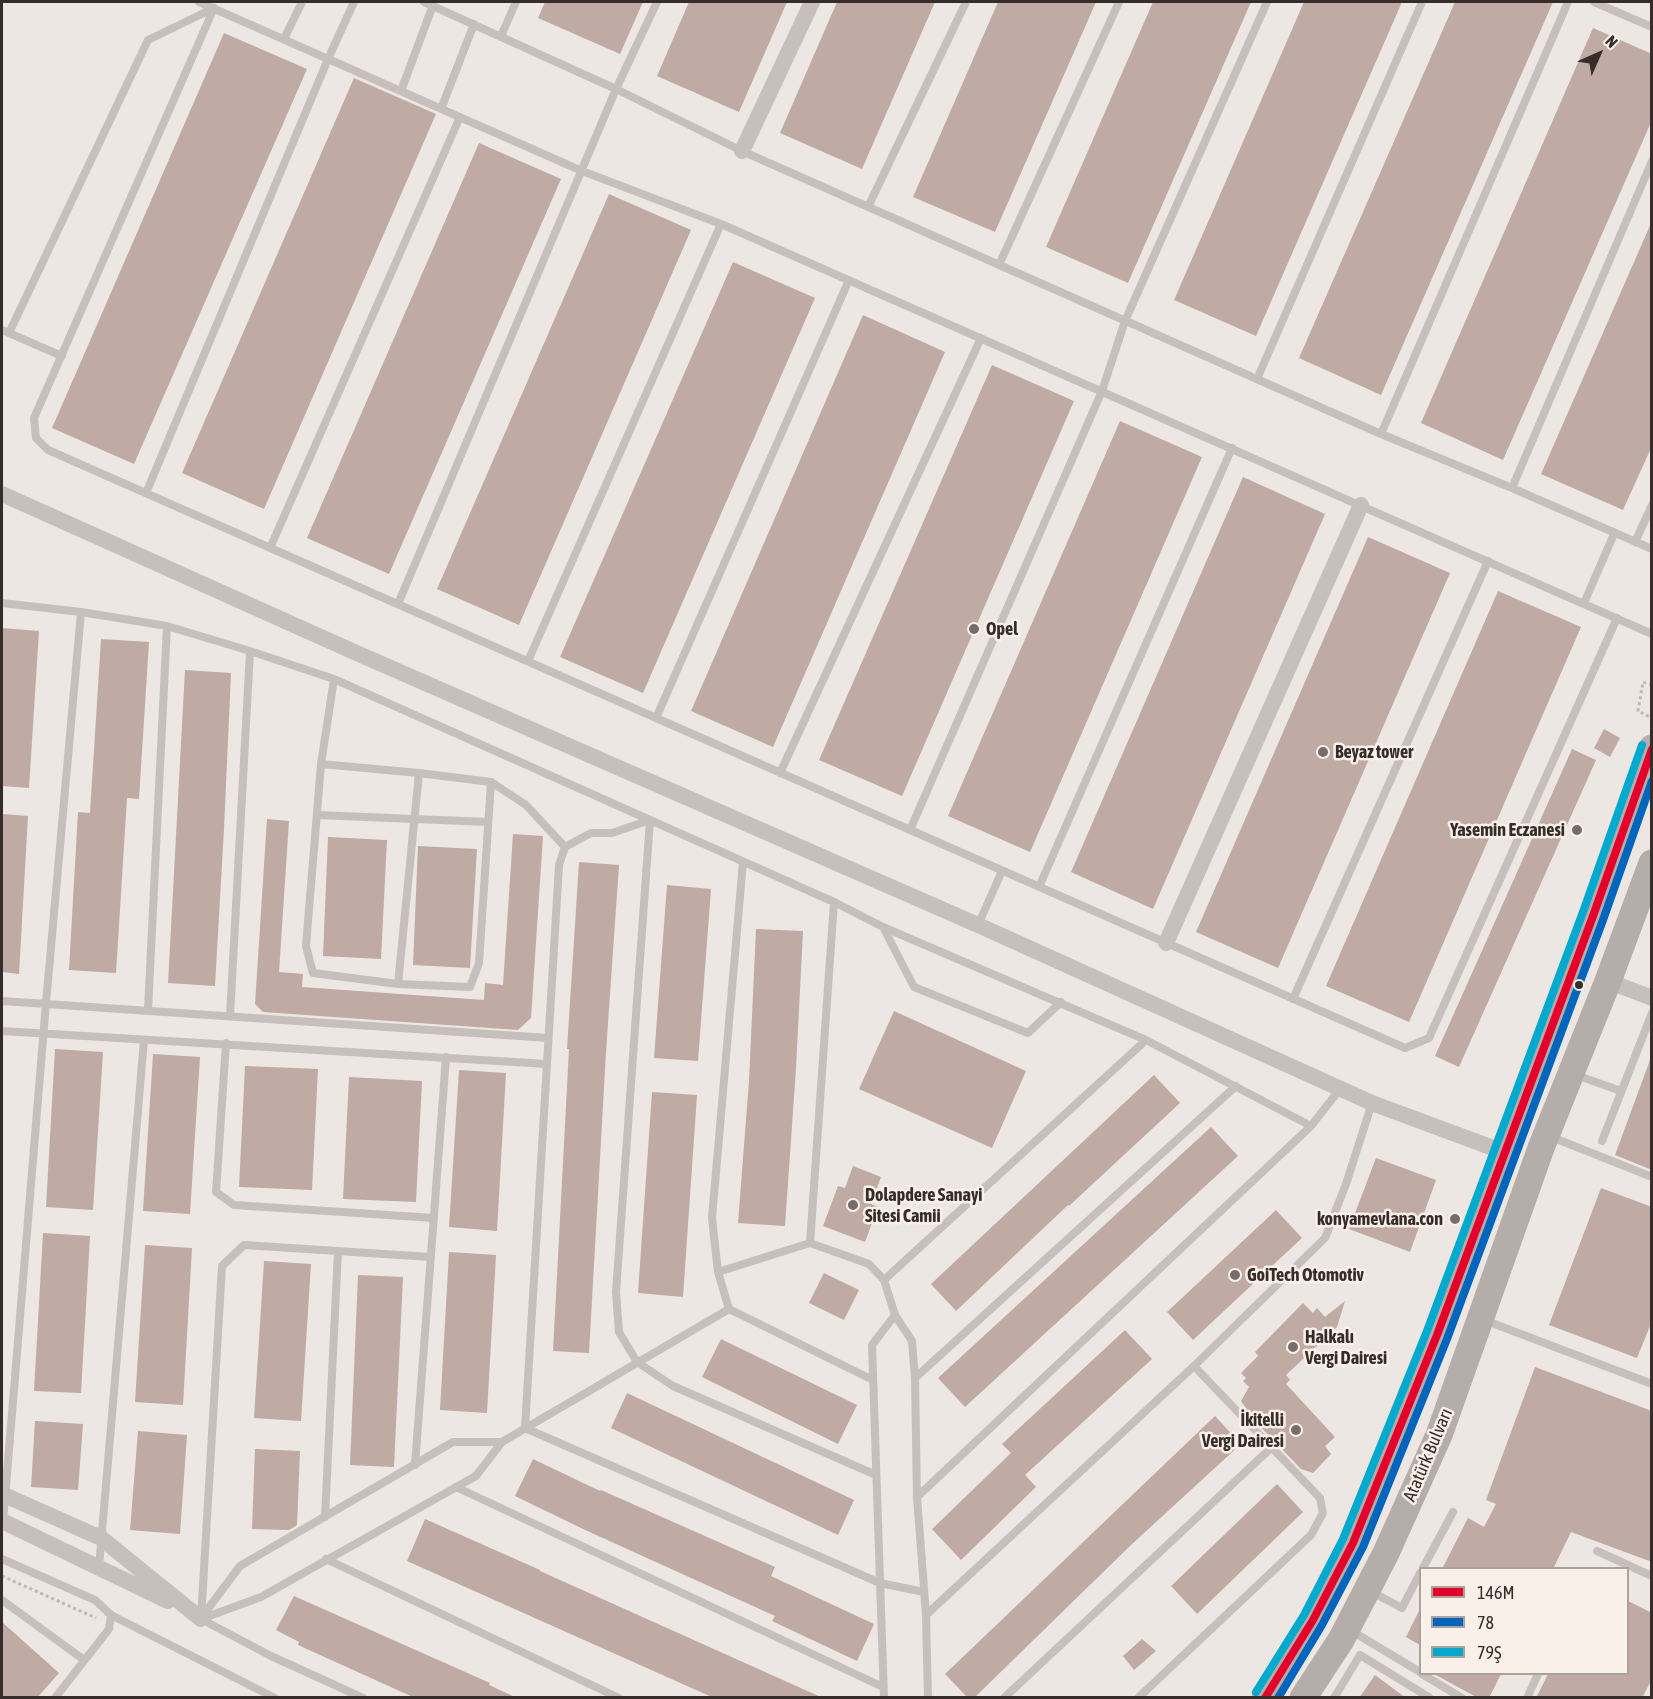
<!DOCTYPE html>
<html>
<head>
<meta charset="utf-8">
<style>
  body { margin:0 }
  #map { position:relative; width:1653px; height:1699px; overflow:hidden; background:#ece7e2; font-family:"Asap Condensed",sans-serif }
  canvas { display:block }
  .frame { position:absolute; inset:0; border:3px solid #362c29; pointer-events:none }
  .legend { position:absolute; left:1419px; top:1567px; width:210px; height:108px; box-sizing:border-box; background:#f9f1e9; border:2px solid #aba29c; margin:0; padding:8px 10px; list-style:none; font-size:18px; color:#362c29 }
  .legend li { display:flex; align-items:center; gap:12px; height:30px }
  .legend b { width:30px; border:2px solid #aba29c }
  .north { position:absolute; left:1569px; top:24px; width:60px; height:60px; -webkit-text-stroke:4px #f9f1e9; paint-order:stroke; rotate:45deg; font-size:16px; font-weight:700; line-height:24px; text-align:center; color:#362c29 }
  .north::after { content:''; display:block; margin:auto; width:21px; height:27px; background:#362c29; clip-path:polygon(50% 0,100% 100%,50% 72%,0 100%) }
</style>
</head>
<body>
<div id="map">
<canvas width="1653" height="1699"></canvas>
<div class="frame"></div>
<ul class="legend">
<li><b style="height:8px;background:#e4002b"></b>146M</li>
<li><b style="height:8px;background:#0065bd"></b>78</li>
<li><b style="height:8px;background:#00a9ce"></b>79Ş</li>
</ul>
<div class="north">N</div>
</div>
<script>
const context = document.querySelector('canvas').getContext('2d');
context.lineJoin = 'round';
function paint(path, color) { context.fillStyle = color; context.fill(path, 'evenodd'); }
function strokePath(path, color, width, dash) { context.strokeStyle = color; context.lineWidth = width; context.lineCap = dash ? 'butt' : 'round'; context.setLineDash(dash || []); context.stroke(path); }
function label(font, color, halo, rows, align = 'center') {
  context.font = font + ' "Asap Condensed",sans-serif'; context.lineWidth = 5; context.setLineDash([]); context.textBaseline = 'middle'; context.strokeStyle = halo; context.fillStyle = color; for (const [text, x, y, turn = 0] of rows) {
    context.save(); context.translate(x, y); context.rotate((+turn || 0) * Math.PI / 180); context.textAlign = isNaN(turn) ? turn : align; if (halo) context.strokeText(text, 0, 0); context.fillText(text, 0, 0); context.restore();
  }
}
paint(new Path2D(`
  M545 2H643L620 54 538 18Z
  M689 2H787L739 112 657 76Z
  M837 2H935L862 169 780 133Z
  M998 2H1096L995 232 913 197Z
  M1153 2H1251L1128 283 1046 247Z
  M1304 2H1402L1256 336 1174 300Z
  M1455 2H1553L1381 395 1299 358Z
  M1593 28 1652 54V120L1503 460 1421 423Z
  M224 33 307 69 134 464 52 428Z
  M354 78 436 114 264 509 182 473Z
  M479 143 561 179 389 574 307 538Z
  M609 194 691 230 519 625 437 589Z
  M1652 221V446L1623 510 1541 474Z
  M733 262 815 298 643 693 560 657Z
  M863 315 945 352 773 747 691 711Z
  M992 365 1074 401 902 796 819 760Z
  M1120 421 1202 457 1030 852 948 816Z
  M1243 477 1325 514 1153 909 1071 872Z
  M1368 537 1450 573 1278 968 1196 932Z
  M1498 591 1581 627 1409 1022 1326 986Z
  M2 628 39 631 29 788 2 786Z
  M101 639 149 642 139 799 127 798 116 973 69 970 78 812 90 813Z
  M185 670 231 673 224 829 215 986 168 983Z
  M1604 729 1620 738 1610 757 1594 748Z
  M1572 749 1596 760 1459 1067 1435 1056Z
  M2 814 28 816 19 974 2 972Z
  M267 819 289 821 279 972 303 974 302 987 484 1000 485 983 503 985 513 834 543 836 531 1018 518 1030 263 1012 255 1004Z
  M328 837 387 840 381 959 323 956Z
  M418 846 477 849 470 968 413 965Z
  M579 862 619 865 606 1052 589 1353 553 1351 569 1049H567Z
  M667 885 711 889 698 1061 654 1058Z
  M756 929 803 931 796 1068 785 1226 738 1223 749 1081Z
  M894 1011 1026 1071 992 1148 859 1089Z
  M55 1049 103 1052 93 1210 46 1207Z
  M153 1054 200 1057 190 1214 143 1211Z
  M1650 1060H1652V1170L1615 1155Z
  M245 1066 318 1069 312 1190 239 1187Z
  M459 1070 506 1073 497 1231 449 1227Z
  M1154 1075 1180 1103 1069 1206 1068 1205 956 1311 931 1284Z
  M349 1077 422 1081 416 1202 343 1199Z
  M652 1092 697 1095 683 1297 638 1293Z
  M1211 1127 1238 1156 965 1407 938 1378Z
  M1376 1158 1436 1180 1410 1252 1349 1229Z
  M853 1166 881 1177 871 1204 878 1207 865 1242 823 1226 838 1186 845 1188Z
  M1601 1188 1652 1207V1321L1637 1358 1549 1325Z
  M1276 1210 1302 1238 1193 1340 1167 1312Z
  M43 1233 90 1236 81 1393 34 1391Z
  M145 1245 192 1248 183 1405 135 1402Z
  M449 1252 496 1255 487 1413 440 1410Z
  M264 1261 311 1264 301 1421 254 1418Z
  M824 1273 859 1290 844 1320 809 1303Z
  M358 1275 403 1277 394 1467 350 1465Z
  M1345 1301 1337 1327 1286 1375 1290 1380 1286 1384 1335 1437 1325 1446 1331 1454 1313 1473 1301 1469 1253 1419 1241 1401 1249 1387 1243 1381 1246 1378 1241 1373 1258 1356 1255 1352 1303 1303 1313 1313 1317 1308 1325 1317Z
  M1125 1330 1152 1359 1025 1475 1036 1487 961 1560 932 1529 1011 1453 1002 1444Z
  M721 1339 857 1405 838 1444 702 1377Z
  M1535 1367 1652 1411V1562L1571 1532 1553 1569H1442L1468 1518 1484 1527 1496 1504 1486 1500Z
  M627 1393 854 1500 838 1535 611 1428Z
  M1215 1416 1241 1444 1131 1545 974 1698H968L945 1674Z
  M35 1421 83 1424 78 1490 31 1487Z
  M138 1431 187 1435 180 1534 130 1530Z
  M255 1449 300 1451 297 1525 289 1530 252 1529Z
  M533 1459 600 1491 601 1490 775 1567 771 1576 874 1624 857 1661 772 1621 775 1616 583 1529 515 1496Z
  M1277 1484 1303 1512 1197 1614 1171 1586Z
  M425 1519 540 1570V1571L823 1698H714L407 1561Z
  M294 1596 490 1683 489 1685 517 1698H415L298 1645 299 1642 276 1630Z
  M1628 1601 1652 1613V1679L1642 1698H1536L1548 1674H1628Z
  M1420 1609V1645L1406 1637Z
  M2 1622 59 1673 37 1698H2Z
  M1142 1639 1156 1651 1134 1670 1123 1656Z
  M1434 1674H1501L1489 1698H1478Z
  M1375 1675 1406 1698H1359Z`), '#bfaaa4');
strokePath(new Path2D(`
  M1652 685 1643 682 1638 711 1652 718
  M2 1576 96 1618`), '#bfb7b3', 3, [3, 3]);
strokePath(new Path2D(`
  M199 2 582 171 721 224 1652 634
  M424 2 616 89 742 151 1381 434 1512 488 1652 549
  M1594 2 1652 27
  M214 8 34 418 36 438 48 450 1405 1048 1429 1038 1617 618
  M501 36 516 2
  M284 39 302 2
  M401 91 433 5
  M441 109 474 24
  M868 207 966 2
  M999 265 1119 2
  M2 330 62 356
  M9 333 148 40 214 8
  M1257 379 1422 2
  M1381 434 1568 2
  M1512 488 1652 161
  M146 493 328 59 354 2
  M1635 542 1652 505
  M270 548 460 117
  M2 603 81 612 167 626 250 651
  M1584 603 1614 534
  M398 604 616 89 657 2
  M528 661 721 224
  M334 679 321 764 419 773 491 782 526 805 565 847
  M656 718 849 280
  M321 764 306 946 313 973 398 984 470 987 479 963 491 782
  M780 773 981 338
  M317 815 488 822
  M910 830 1102 391 1125 321 1267 2
  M743 862 712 1218 718 1272 729 1309 873 1380
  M1039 887 1232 448
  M978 925 1002 871
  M883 927 914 987 1028 1033 1061 1002
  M398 984 419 773
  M1293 999 1488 561
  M2 1001 548 1038
  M148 1010 167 626
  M230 1016 250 651 334 679 650 820 616 1292 619 1332 637 1362 673 1386 876 1475
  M2 1031 547 1064
  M226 1043 216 1192 234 1205 434 1218
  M1573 1074 1621 1091
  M1549 1136 1652 1177
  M1602 1141 1652 1013
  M810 1243 834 902
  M718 1272 810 1243 869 1264 884 1280 895 1315 912 1341 915 1378 917 1497 926 1615 928 1698
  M884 1280 1146 1040
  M1484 1320 1652 1384
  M915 1378 1236 1086
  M415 1465 446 1057
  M456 1487 883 1687
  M917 1497 1311 1126 1340 1089
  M325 1517 338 1251
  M3 1522 46 1003 81 612
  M1597 1551 1652 1576
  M2 1559 95 1600 111 1615 275 1698
  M326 1559 619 1698
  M99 1567 144 1040
  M1423 1568 1453 1512
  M1370 1591 1402 1608 1420 1573
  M924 1592 880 1583 525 1428 559 865 565 847 591 833H612L650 820 834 902 883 927 1146 1040 1311 1126
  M2 1600 84 1660
  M926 1615 1194 1366 1325 1238 1346 1184 1372 1103
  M201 1618 240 1566 453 1442H502
  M201 1619 261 1597 476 1476 502 1442 729 1309
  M201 1619 222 1266 244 1245 431 1257
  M201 1619 271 1656 363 1698
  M1350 1630 1420 1672
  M1422 1674 1462 1698
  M55 1698 109 1629 111 1615
  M884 1698 872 1345 895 1315
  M1004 1698 1272 1447
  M1138 1698 1311 1535 1323 1513 1320 1498 1194 1366
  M1334 1698 1360 1655 1430 1698
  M1527 1698 1538 1674`), '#c6bfbb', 8);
strokePath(new Path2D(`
  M742 151 812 2
  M2 494 352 651 978 925 1372 1103 1504 1152
  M1166 943 1361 505
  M1608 981 1652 998
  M2 1494 101 1538 201 1619
  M2 1521 168 1601`), '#c6bfbb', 16);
strokePath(new Path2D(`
  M1265 1698 1313 1620 1353 1543 1437 1335 1593 916 1652 748
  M1303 1698 1341 1640 1386 1553 1439 1435 1541 1148 1608 981 1652 863`), '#b4adaa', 27);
strokePath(new Path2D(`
  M1265 1698 1313 1620 1353 1543 1437 1335 1593 916 1652 749`), '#e4002b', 8);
strokePath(new Path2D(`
  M1278 1698 1322 1625 1363 1547 1447 1339 1603 920 1652 781`), '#0065bd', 8);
strokePath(new Path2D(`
  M1256 1692 1304 1615 1343 1539 1427 1331 1583 912 1642 745`), '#00a9ce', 8);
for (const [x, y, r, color] of [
  [974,629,6,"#766d6a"],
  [1323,752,6,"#766d6a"],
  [1577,830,6,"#766d6a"],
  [1579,985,5,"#362c29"],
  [853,1205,6,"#766d6a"],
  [1455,1219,6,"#766d6a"],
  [1235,1275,6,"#766d6a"],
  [1293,1347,6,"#766d6a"],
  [1296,1430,6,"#766d6a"]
]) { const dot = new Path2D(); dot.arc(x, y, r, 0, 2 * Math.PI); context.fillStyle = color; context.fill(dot); strokePath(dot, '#f9f1e9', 2); }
label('bold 18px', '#362c29', '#f9f1e9', [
  ["Opel",986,629],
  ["Beyaz tower",1335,752],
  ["Yasemin Eczanesi",1565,830,"right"],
  ["Dolapdere Sanayi",865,1195],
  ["Sitesi Camii",865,1216],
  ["konyamevlana.con",1443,1219,"right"],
  ["GoiTech Otomotiv",1247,1275],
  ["Halkalı",1305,1337],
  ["Vergi Dairesi",1305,1358],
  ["İkitelli",1284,1420,"right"],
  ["Vergi Dairesi",1284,1441,"right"]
], 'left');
label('18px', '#362c29', '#f9f1e9', [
  ["Atatürk Bulvarı",1428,1455,-67]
]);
</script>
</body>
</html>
